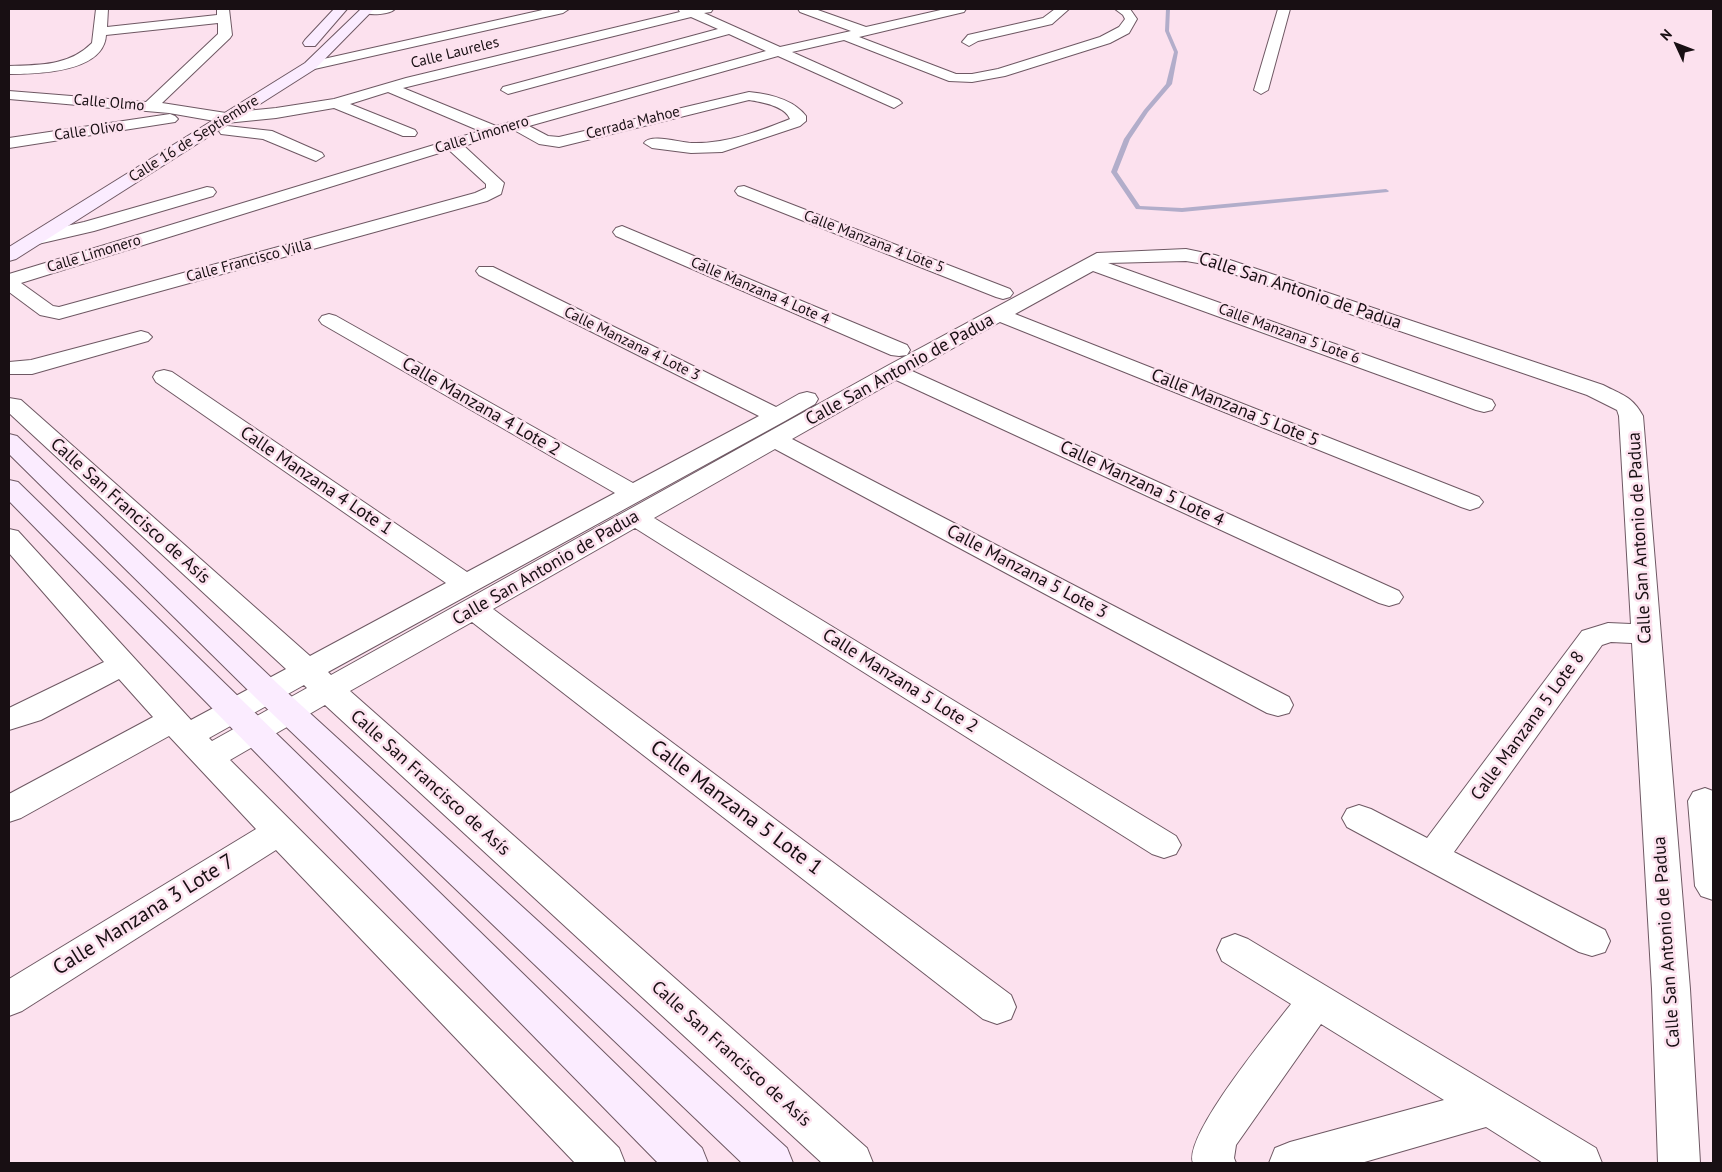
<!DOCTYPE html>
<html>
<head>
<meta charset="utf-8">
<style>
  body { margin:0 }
  #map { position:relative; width:1722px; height:1172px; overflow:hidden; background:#fce1ee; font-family:"PT Sans",sans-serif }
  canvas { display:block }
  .frame { position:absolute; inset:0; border:10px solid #180f13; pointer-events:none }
  .north { position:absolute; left:1652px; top:20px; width:50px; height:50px; -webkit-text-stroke:4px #fce1ee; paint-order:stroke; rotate:313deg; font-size:14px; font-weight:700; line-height:20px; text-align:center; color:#180f13 }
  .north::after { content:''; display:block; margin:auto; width:18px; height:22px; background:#180f13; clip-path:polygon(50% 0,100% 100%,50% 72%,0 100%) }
</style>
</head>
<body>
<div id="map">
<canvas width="1722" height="1172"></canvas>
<div class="frame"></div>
<div class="north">N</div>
</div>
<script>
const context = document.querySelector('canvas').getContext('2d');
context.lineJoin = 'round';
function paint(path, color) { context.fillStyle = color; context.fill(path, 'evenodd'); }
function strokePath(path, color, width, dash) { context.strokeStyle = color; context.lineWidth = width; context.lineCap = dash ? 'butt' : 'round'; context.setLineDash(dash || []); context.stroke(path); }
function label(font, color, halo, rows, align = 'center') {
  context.font = font + ' "PT Sans",sans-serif'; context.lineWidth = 5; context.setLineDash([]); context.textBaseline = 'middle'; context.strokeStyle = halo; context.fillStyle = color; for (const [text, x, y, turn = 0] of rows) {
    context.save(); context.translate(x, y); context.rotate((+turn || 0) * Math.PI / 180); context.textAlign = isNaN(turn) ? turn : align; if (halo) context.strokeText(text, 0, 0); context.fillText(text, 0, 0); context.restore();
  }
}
paint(new Path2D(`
  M1166 9H1170L1169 31 1178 52 1172 84 1148 112 1130 139 1117 172 1140 206 1182 208 1386 189 1389 191 1388 192 1182 212 1136 209 1111 172 1124 139 1144 110 1166 84 1174 52 1165 31Z`), '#b2adca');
const minor = new Path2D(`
  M96 9H108L107 27 217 15V9H229L232 35 230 38 162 103 226 113 276 108 334 99 406 78 680 12 678 9H713L711 12 704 13 780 47 851 31 800 12 798 9H815L866 27 945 9H966L964 12 859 37 956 74H972L998 69 1100 37 1119 27 1125 19 1123 15 1115 9H1130L1137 19 1129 33 1110 43 1005 76 972 82 949 81 844 40 792 52 899 100 902 103 894 108 778 56 529 126 548 136 559 137 749 92C769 94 793 99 806 116V121L800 126 722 152 691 153 652 148 644 143C651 133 681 143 692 143 726 144 760 131 790 119 785 106 762 102 749 100L559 147 539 144 514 130 464 146 504 183 501 194 487 201 59 319 40 315 9 292V274L480 131 388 92 350 104 415 130 417 133 415 136H403L334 108 276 118 226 123 169 113 9 99V91L146 102 218 34V23L106 35C104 73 36 74 9 74V66C40 65 69 66 92 43ZM691 17 718 29 503 87 501 90 508 94 729 34 766 51 496 126 403 88ZM449 150 486 184V188L475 193 59 307 53 306 21 283Z
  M362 9H395C389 15 371 15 363 13Z
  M547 9H569L563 13 310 70 303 66 310 62Z
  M1055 9H1069L1052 24 978 41 969 46 962 42 968 35 1043 18Z
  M1278 9H1290L1268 90 1261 94 1254 90Z
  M170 114 175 116 178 119 175 122 9 148V138Z
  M227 126 272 131 322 153 324 156 316 161 263 139 221 134 219 131Z
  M744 186 1010 289 1013 293 1010 297 1003 299 996 297 738 195 735 191 738 187Z
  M207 187 213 188 216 192 213 196 94 231 38 244 31 242 29 238 31 234 84 222Z
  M622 226 907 345 910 350 907 355 899 356 891 355 616 236 613 232 616 228Z
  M1186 249 1215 255 1603 385C1622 395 1632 396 1643 416L1690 989 1700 1163H1658L1652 989 1632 643 1611 642 1602 645 1454 852 1605 930 1610 941 1605 952 1592 956 1579 952 1347 827 1342 818 1347 809 1359 805 1371 809 1427 838 1582 631 1608 623 1631 624 1619 416 1617 410 1587 395 1204 264 1186 261 1108 263 1492 400 1495 405 1492 410 1484 412 1476 410 1093 271 1015 314 1479 497 1483 502 1479 507 1470 510 1461 507 1000 322 912 371 1399 591 1403 597 1399 603 1389 606 1379 603 896 380 792 439 1289 697 1293 705 1289 713 1278 716 1267 713 775 449 654 518 1176 836 1181 845 1176 854 1164 858 1152 854 635 528 493 609 1011 995 1016 1007 1011 1019 997 1024 983 1019 472 622 350 691 867 1148 873 1163H822L325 705 230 760 619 1148 625 1163H575L276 850 22 1011 9 1016V979L256 829 169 736 21 818 9 822V794L153 717 119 679 41 720 9 730V708L104 662 9 553V529L18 531 191 720 286 669 9 413V398L21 400 310 656 446 583 156 382 153 377 156 372 164 370 172 372 467 572 615 493 322 324 319 320 322 316 329 314 336 316 633 483 759 416 479 275 476 271 479 267H493L776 407 799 394 807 392 815 394 818 399 815 404 785 421 328 672 331 675 887 366 1097 253ZM304 685 307 688 212 741 209 738Z
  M141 331 148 333 152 337 148 341 32 374H9V362L31 360Z
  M1705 788 1713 791V900L1701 896 1695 886 1688 801 1693 792Z
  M1235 934 1248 939 1596 1148 1602 1163H1543L1486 1127 1361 1163H1269L1275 1148 1290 1142 1444 1100 1321 1024 1236 1145 1234 1158 1236 1163H1193C1183 1136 1271 1030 1291 1004L1222 961 1217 950 1222 939Z`);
const secondary = new Path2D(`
  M334 9H347L315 46H305L303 43 305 40Z
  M361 9H374L315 69 16 259 9 261V247L305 63Z
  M9 434 17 436 279 685 787 1148 793 1163H742L257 699 9 454Z
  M9 480 18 482 702 1148 708 1163H658L9 501Z`);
strokePath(minor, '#6e5863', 2);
strokePath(secondary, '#6e5863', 2);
paint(minor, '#fff');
paint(secondary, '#fbecff');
label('15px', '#180f13', '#fce1ee', [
  ["Calle Laureles",455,53,-14],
  ["Calle Olmo",109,103,5],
  ["Cerrada Mahoe",633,123,-14],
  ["Calle Olivo",89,131,-8],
  ["Calle Limonero",482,135,-17],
  ["Calle 16 de Septiembre",194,139,-32],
  ["Calle Manzana 4 Lote 5",874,242,21],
  ["Calle Limonero",94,254,-17],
  ["Calle Francisco Villa",249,261,-15],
  ["Calle Manzana 4 Lote 4",760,291,23],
  ["Calle Manzana 5 Lote 6",1289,334,20],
  ["Calle Manzana 4 Lote 3",632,344,26]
]);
label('18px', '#180f13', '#fce1ee', [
  ["Calle San Antonio de Padua",1300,291,18],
  ["Calle San Antonio de Padua",900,370,-29],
  ["Calle Manzana 4 Lote 2",481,407,30],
  ["Calle Manzana 5 Lote 5",1235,408,22],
  ["Calle Manzana 4 Lote 1",316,481,34],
  ["Calle Manzana 5 Lote 4",1142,484,25],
  ["Calle San Francisco de Asís",130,511,42],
  ["Calle San Antonio de Padua",1640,538,-93],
  ["Calle San Antonio de Padua",546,568,-30],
  ["Calle Manzana 5 Lote 3",1027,572,28],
  ["Calle Manzana 5 Lote 2",900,681,32],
  ["Calle Manzana 5 Lote 8",1528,726,-54],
  ["Calle San Francisco de Asís",430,783,42],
  ["Calle San Antonio de Padua",1667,942,-94],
  ["Calle San Francisco de Asís",731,1054,42]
]);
label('21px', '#180f13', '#fce1ee', [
  ["Calle Manzana 5 Lote 1",736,808,37],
  ["Calle Manzana 3 Lote 7",144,915,-32]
]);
</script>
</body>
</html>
